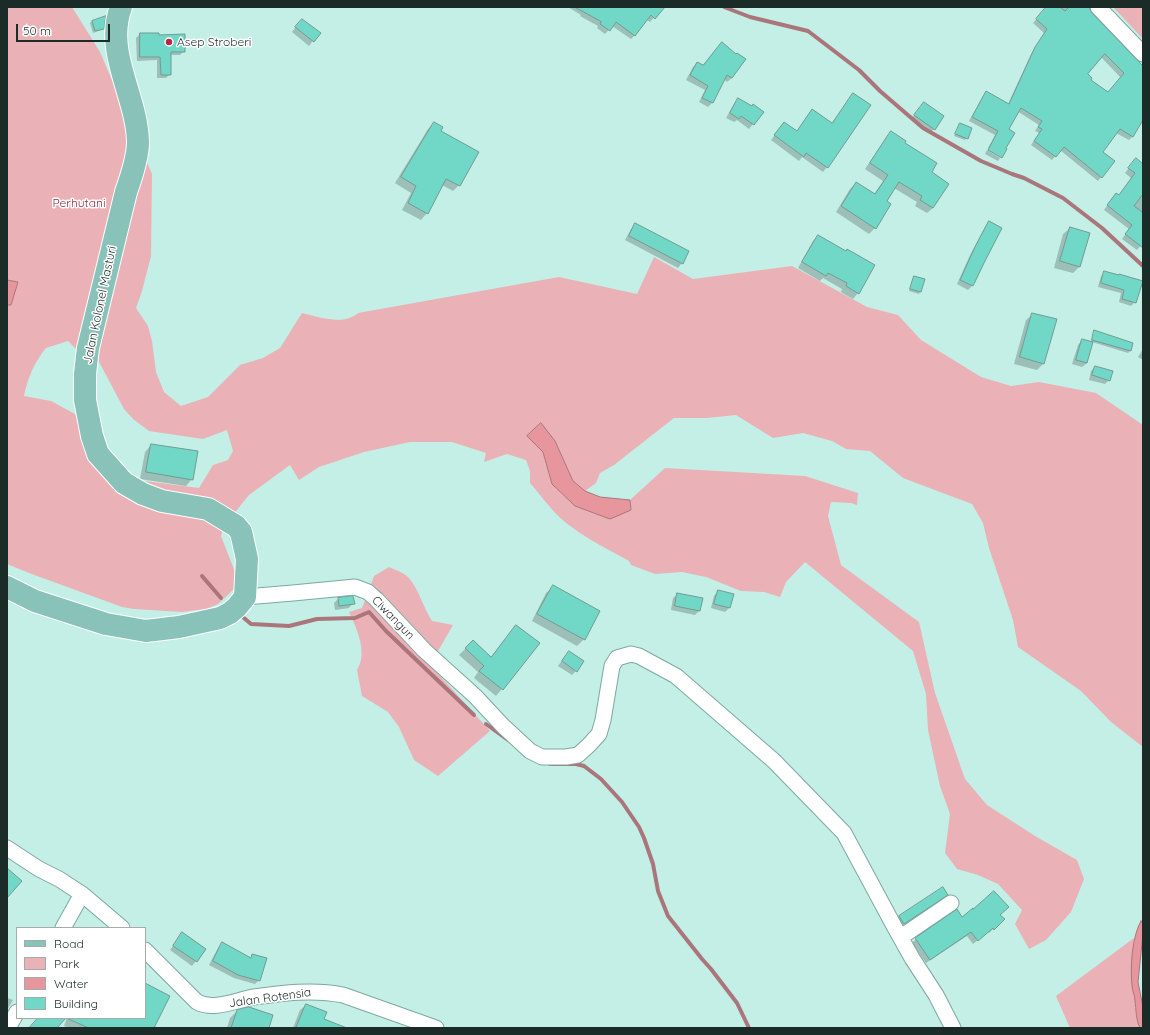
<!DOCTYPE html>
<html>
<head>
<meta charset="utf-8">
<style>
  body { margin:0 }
  #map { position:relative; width:1150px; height:1035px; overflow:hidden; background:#c3efe6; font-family:Quicksand,sans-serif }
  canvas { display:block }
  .frame { position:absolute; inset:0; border:8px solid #1b2c28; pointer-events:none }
  .legend { position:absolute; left:16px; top:927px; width:130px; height:92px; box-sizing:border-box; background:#fff; border:1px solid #a4aba9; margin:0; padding:5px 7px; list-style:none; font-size:12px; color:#1b2c28 }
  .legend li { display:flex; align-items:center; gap:8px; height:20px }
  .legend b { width:20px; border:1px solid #a4aba9 }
  .scale { position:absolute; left:16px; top:24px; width:94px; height:18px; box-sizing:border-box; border:2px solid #1b2c28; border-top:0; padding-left:5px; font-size:12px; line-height:14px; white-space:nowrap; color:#1b2c28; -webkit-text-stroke:3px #fff; paint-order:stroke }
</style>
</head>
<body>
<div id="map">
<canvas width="1150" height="1035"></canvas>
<div class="frame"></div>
<ul class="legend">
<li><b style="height:5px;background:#88c2b9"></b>Road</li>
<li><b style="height:11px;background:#eab2b6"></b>Park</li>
<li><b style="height:11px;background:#e8969e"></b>Water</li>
<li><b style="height:11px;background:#71d7c6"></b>Building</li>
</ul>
<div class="scale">50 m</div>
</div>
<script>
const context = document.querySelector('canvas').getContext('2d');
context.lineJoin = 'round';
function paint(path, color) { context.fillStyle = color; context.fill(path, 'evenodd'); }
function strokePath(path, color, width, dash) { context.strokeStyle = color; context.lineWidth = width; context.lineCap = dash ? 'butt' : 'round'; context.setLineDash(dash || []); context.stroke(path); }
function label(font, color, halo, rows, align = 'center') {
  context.font = font + ' Quicksand,sans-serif'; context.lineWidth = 3; context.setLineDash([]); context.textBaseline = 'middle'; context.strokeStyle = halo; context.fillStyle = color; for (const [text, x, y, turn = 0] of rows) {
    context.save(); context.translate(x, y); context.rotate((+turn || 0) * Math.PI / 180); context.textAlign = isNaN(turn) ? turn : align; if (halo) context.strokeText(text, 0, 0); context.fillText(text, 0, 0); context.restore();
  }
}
paint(new Path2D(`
  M7 7H72L100 52 152 174 151 256 142 291 136 308 148 326 152 341 156 372 164 392 181 406 208 397 240 365 263 358 280 348 302 313C318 317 344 326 358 313L559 277 637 294 654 257 693 279 792 266 867 307 898 315 921 340 981 377 1011 386 1039 382 1096 393 1143 425V747L1111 722 1081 691 1018 647 1013 620 989 548 983 523 972 504 903 478 870 451 846 449 832 441 803 433 773 438 736 415 707 418H674L614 465 600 473 596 483 585 491 573 481 555 441 527 436 543 452 552 484 575 506 631 511 630 500 665 468 805 476 858 493 857 505 851 503 831 502 828 516 841 565 919 622 935 693 965 779 987 805 1035 836 1077 860 1084 879 1071 912 1046 940 1029 949 1015 924 1022 910 998 884 978 875 957 869 945 853 950 814 940 786 928 730 926 694 913 651 805 562 786 582 780 597 764 592 741 591 706 577 682 572 655 574 631 565 629 561C610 550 590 541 573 528 556 517 543 498 530 483V471L526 460 507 454 484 462 486 453 452 442H410L364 452 319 467 299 480 290 465 249 495 224 526 221 536 235 572 236 587 218 604 206 609 182 612 134 609 122 607 29 573 7 564V305H11L18 282 7 280ZM68 341 76 349 98 358V360L124 409 133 419 149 431 203 439 227 430 233 451 228 460 213 465 199 488 137 480 84 432 75 414 51 401 24 396C28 377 34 363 46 348Z
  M1113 7H1143V39Z
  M389 567C396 570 404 573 409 578 418 588 424 609 432 621L453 625 430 665 490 731 438 776 414 760 399 727 388 712 362 696 357 670C368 653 357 629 349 612L362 608 374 576Z
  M1134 938 1132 986 1136 999 1135 1007 1140 1028H1070L1056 996Z`), '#eab2b6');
const water = new Path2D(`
  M7 280 18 282 11 305H7Z
  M541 423 555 441 573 481 585 491 600 497 630 500 631 510 610 519 575 506 552 484 543 452 527 436Z
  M1141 921 1143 924V934L1138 982 1143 1007V1028H1140C1136 1020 1136 1009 1135 1001 1135 995 1132 991 1132 985 1130 968 1132 936 1141 921Z`);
paint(water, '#e8969e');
strokePath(water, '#aa767b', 1);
paint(new Path2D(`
  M568 7H625L635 35 631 39 612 26 605 34 597 28 598 26 580 16 581 15Z
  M639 7H663L650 22 643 17Z
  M1047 7H1088L1091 14 1143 67V118L1133 136 1129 140 1116 133 1102 152 1114 161 1098 181 1060 150 1052 160 1031 145 1039 133 1035 131 1039 125 1017 111 1008 129 1002 156 988 148 995 135 969 121 983 96 987 93 1008 104 1032 52 1044 33 1033 23ZM1101 57 1121 78 1107 94 1089 81 1086 74Z
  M92 21 103 28 101 30 93 33 90 23Z
  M298 24 319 33 309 46 292 32Z
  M140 34 158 36 184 51 180 55H170V74L166 78H157V60L137 61 136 38Z
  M722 44 732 78 727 82 724 79 712 103 708 107 699 102 705 90 686 80 693 67 697 63 703 66Z
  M853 94 869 105 827 167 823 172 802 157 799 161 771 140 784 123 796 132 812 110 831 124Z
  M738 100 763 112 749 129 737 120 734 122 726 118 734 104Z
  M924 103 934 129 930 133 911 119Z
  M434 123 440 131 459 185 453 191 442 185 427 213 421 220 402 210 411 193 395 183 428 129Z
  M960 125 967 138 965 140 954 136Z
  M892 133 904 143 933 208 927 213 915 206 917 202 894 188 885 201 875 228 869 234 836 212 850 189 856 183 874 194 883 181 865 169 886 138Z
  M987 150 1000 158 998 161 985 154Z
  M1132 164 1143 165V243L1137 250 1122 239 1129 229 1104 210 1112 198 1116 194 1118 196 1131 178 1125 173Z
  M989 222 973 285 968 290 957 284 970 255 985 227Z
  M636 224 682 263 678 268 625 240 631 229Z
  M1070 228 1079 267 1073 273 1054 268 1063 234Z
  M818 236 858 293 853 299 841 292 842 289 823 278 820 281 798 268 813 241Z
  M1105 272 1119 276 1135 302 1131 306 1119 302 1121 293 1098 287 1101 276Z
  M915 277 924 280 920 292 919 294 909 291 913 279Z
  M1033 314 1044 363 1037 370 1014 364 1026 320Z
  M1095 332 1132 343 1130 351 1128 353 1092 342 1087 363 1082 367 1072 364 1078 345 1082 340 1090 343Z
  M1143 349V360L1138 357Z
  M1095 367 1109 380 1105 384 1089 380 1091 371Z
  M151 445 192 479 186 486 140 479 145 452Z
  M553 587 584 639 577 646 532 621 546 593Z
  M718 591 729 608 725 612 711 608 714 596Z
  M678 594 699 611 695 615 671 610 673 598Z
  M338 599 353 603 349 608 335 610 334 603Z
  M516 626 539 644 496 696 474 678 478 672 459 655 473 641 490 658Z
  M565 656 576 671 572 675 558 666Z
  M947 895 942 899 899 928 895 921 899 916Z
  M999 915 1003 919 989 933 988 932 973 944 967 936 926 963 912 943 916 939Z
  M182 934 205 949 192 966 170 950Z
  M223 944 250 958 253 955 259 980 255 984 234 978 209 965 218 948Z
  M145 984 154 1026 157 1028H69L64 1026 67 1018H145Z
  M7 998 13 1000 7 1010Z
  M306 1005 323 1019 346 1028H293L300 1010Z
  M237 1011 268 1028H227L230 1018Z`), '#0003');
strokePath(new Path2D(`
  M724 7 750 17 808 31 859 70 880 91 923 128 981 161 1012 174 1024 178 1063 198 1102 228 1143 266
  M202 576 221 598
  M244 618 251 624 289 626 317 619 355 618 369 612 386 631 474 715
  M486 724 508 740
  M550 764H576L584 766 601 779 622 802 639 827 644 838 653 864 658 891 668 916 702 959 711 969 737 1003 749 1028`), '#aa767b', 4);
const building = new Path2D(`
  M575 7H665L655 19 651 15 635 36 616 22 610 31 600 24 601 22Z
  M1046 7H1060L1065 11 1069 7H1089L1092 13 1143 66V120L1133 137 1120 129 1103 152 1115 161 1102 178 1064 147 1056 157 1034 141 1042 129 1038 127 1042 121 1021 108 1009 129 1015 133 1006 148 1007 149 1002 158 988 150 998 131 972 117 986 91 1009 104 1035 47 1047 29 1036 19ZM1105 54 1124 73 1108 92 1091 80 1092 78 1088 74Z
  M106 16 104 29 95 31 92 21Z
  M302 19 321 33 314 42 295 27Z
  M140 33H159V35L185 34V52H171V75H161L160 57H140Z
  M722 42 736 54 737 53 746 59 732 78 727 75 713 103 702 98 708 86 690 75 697 62 703 65Z
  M853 93 871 105 828 168 806 153 804 157 774 135 784 122 797 131 812 109 832 123Z
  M738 98 752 106 753 104 764 112 754 125 741 116 739 119 730 113Z
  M924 102 944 116 935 130 914 115Z
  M434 122 443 127 441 131 479 152 460 186 446 179 428 214 408 203 416 186 401 177Z
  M960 123 972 128 968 139 955 134Z
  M891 131 906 141 905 143 937 163 932 172 949 184 933 208 920 200 922 196 899 182 887 201 891 204 876 229 841 206 856 182 875 194 888 175 870 163Z
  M1136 158 1142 163 1143 162V194L1134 206 1142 212 1143 211V248L1125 234 1132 225 1107 205 1116 193 1119 195 1135 173 1128 168Z
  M989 221 1002 228 984 263 973 286 960 280 975 247Z
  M635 223 689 251 683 264 629 236Z
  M1070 227 1090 233 1080 267 1060 261Z
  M818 235 846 251 847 249 875 265 859 294 846 286 847 283 828 273 826 276 802 262Z
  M1104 271 1119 275V274L1143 281 1136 303 1122 299 1124 290 1101 283Z
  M914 276 925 279 921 292 910 289Z
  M1032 313 1057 319 1044 364 1020 357Z
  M1094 330 1133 343 1131 351 1092 340Z
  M1082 339 1093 342 1087 363 1076 360Z
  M1095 366 1113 371 1110 381 1092 375Z
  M151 444 198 451 193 480 146 472Z
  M553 585 600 611 585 640 537 614Z
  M718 590 734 594 730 608 714 604Z
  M677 593 703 598 700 611 675 606Z
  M353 596 355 604 339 606 338 598Z
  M516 625 540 643 503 690 479 671 484 666 465 648 473 640 491 657Z
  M569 651 584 661 577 672 562 661Z
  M7 868 22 881 7 898Z
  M943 887 948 895 904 924 899 916Z
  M994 891 1009 907 1000 915 1005 919 994 930 993 928 978 941 971 932 930 960 915 938 957 909 962 917 973 908V909Z
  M182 932 206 949 197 962 173 946Z
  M222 942 251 958 252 954 267 958 260 981 238 975 213 961Z
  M145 983 170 996 154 1028H89L66 1018H145Z
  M306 1004 327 1012 324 1019 347 1028H296Z
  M249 1007 273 1015 269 1028H231L237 1010Z
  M38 1018H66L57 1028H29Z`);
paint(building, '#71d7c6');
strokePath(building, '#729b93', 1);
const street = new Path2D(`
  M1098 7 1143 54
  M245 597 293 593 355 587 368 592 377 600 424 650 475 696 503 726 530 751 542 757H566L578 755 589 745 599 734 603 720 612 666 617 658 631 654 639 656 676 676 774 761 844 833 894 926 912 958 936 995 953 1028
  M7 848 39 869 59 879 82 894 122 928
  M63 928 82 894
  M901 937 951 903
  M145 950 197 1002C214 1011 236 1000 254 997 283 993 313 989 343 995L436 1028
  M8 1028 17 1012`);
const primary = new Path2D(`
  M7 587 35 601 106 624 146 631 179 627 220 618 230 613 237 607 245 597 247 559 241 532 236 526 208 509 162 501 143 494 124 483 98 454 92 436 85 400V374L88 348 126 192C131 178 138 157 138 142 137 96 104 52 121 7`);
strokePath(street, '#7ea8a0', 17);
strokePath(primary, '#fff', 24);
strokePath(street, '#fff', 15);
strokePath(primary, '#88c2b9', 22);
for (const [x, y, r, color] of [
  [169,42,4,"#b82649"]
]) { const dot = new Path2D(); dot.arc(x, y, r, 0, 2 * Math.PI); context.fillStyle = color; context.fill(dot); strokePath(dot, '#fff', 1.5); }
label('12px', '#1b2c28', '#fff', [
  ["Asep Stroberi",177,42]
], 'left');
label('12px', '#8b2b3d', '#fff', [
  ["Perhutani",79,203]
]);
label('12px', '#1b2c28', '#fff', [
  ["Jalan Kolonel Masturi",100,305,-78],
  ["Ciwangun",393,618,46],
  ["Jalan Rotensia",270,998,-8]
]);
</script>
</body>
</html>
